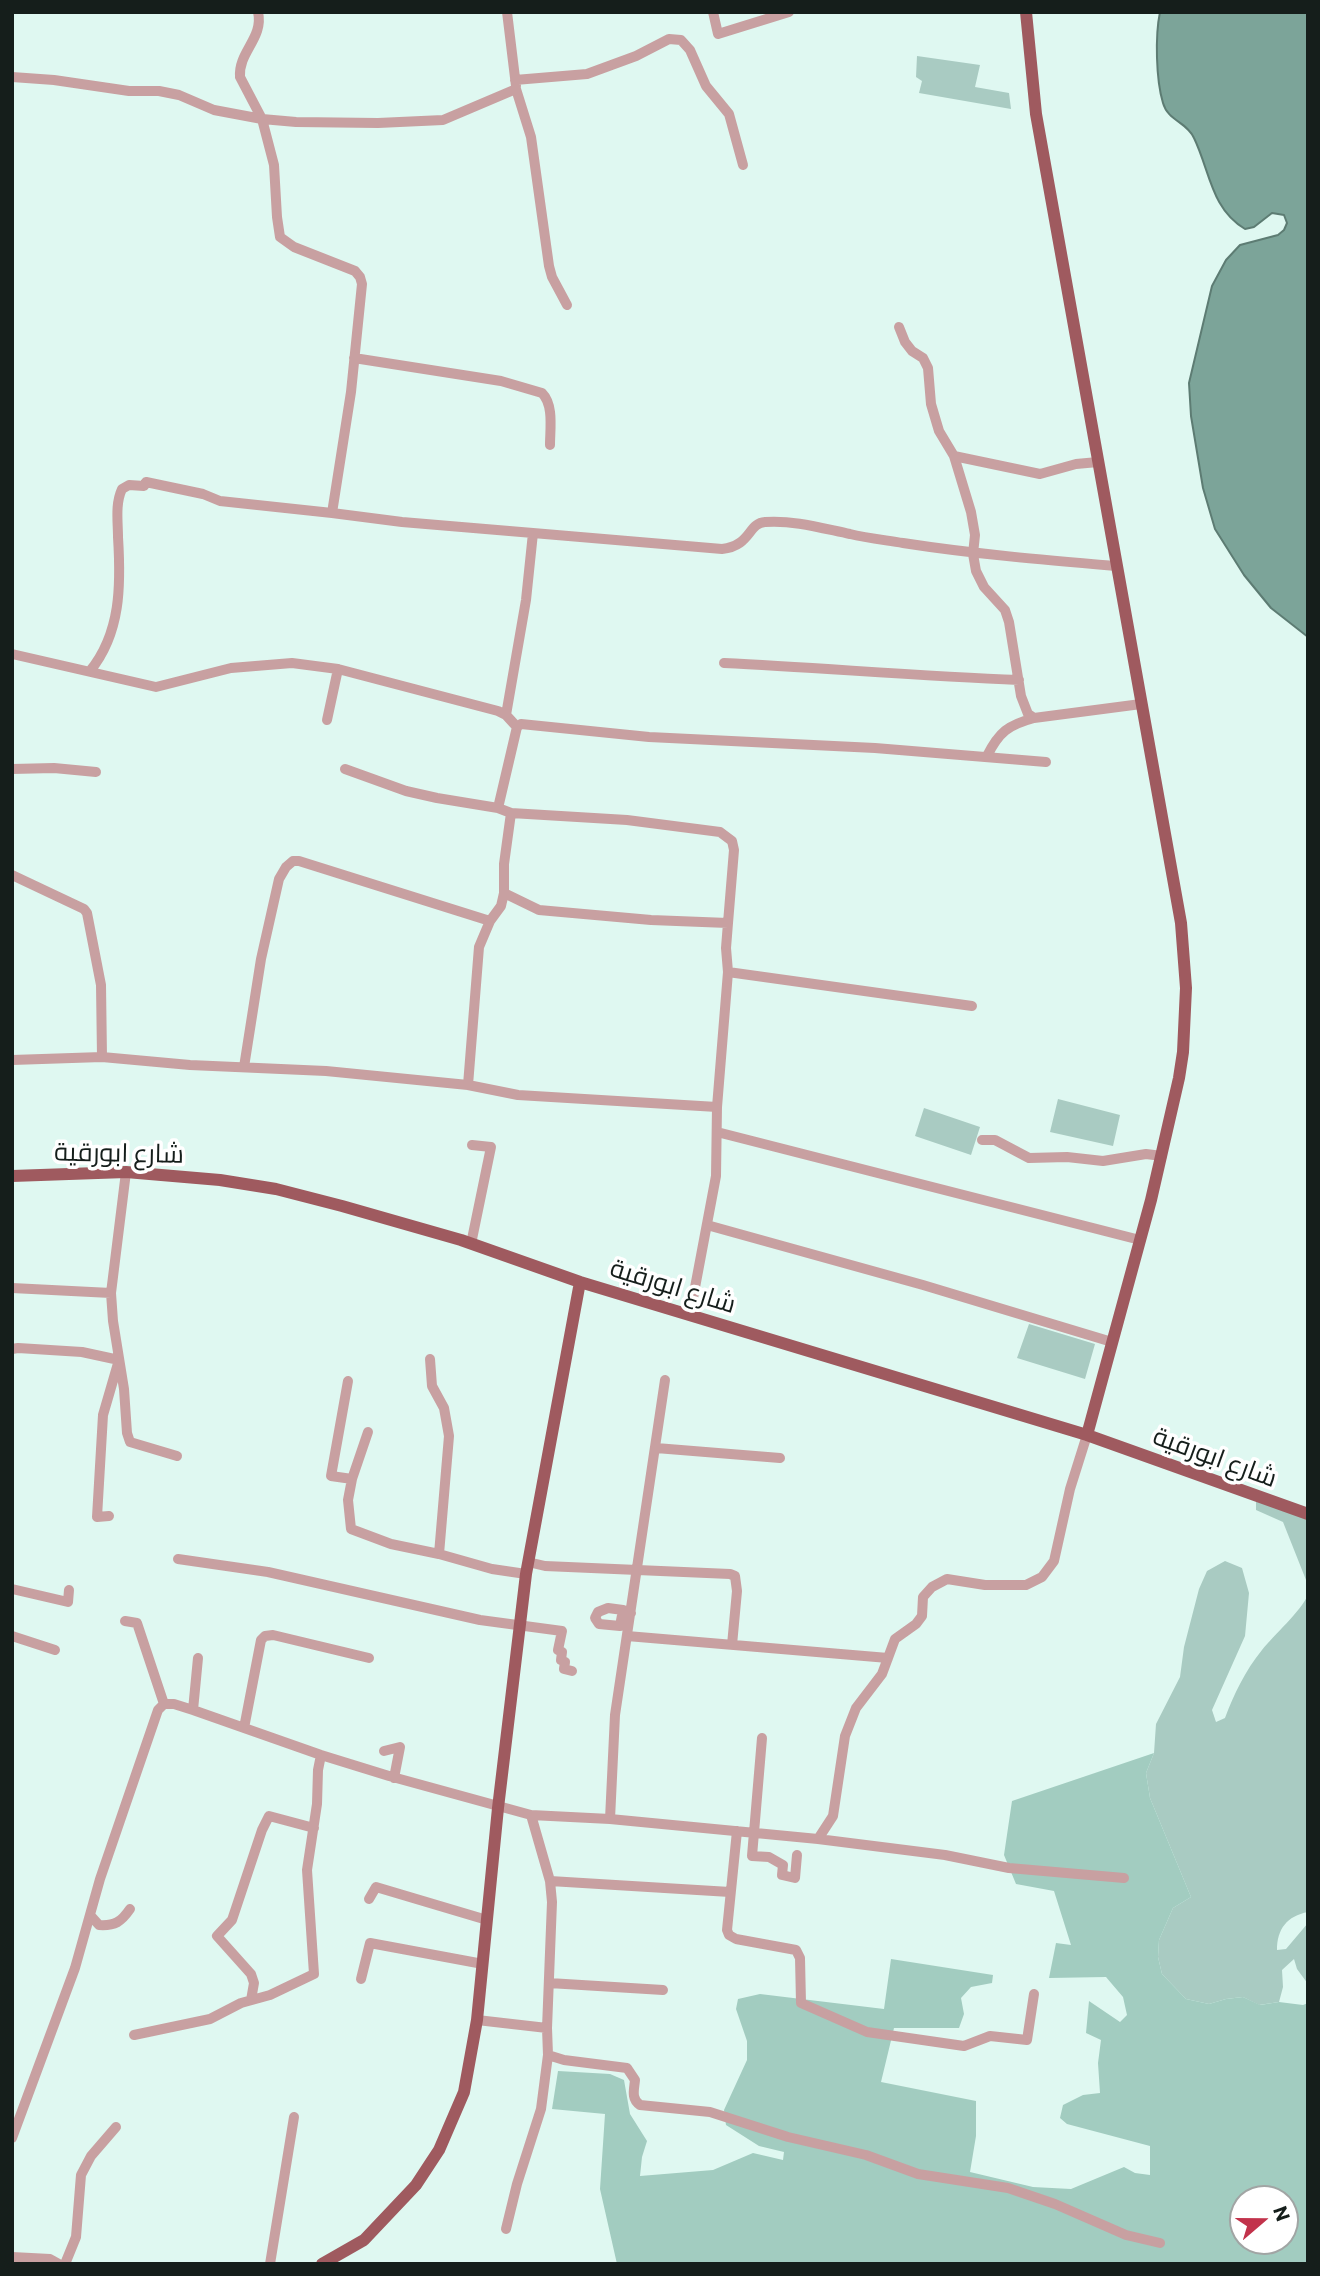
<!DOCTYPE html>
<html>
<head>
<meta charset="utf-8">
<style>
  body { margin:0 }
  #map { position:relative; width:1320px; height:2276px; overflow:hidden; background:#dff8f1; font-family:Commissioner,sans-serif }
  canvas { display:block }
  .frame { position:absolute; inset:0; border:14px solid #151e1b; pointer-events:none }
  .north { position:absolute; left:1229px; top:2185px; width:70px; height:70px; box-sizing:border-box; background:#fff; border:2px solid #a1a5a4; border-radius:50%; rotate:70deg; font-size:19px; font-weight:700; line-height:28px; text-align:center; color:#151e1b }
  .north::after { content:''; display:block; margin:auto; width:24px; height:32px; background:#c2324b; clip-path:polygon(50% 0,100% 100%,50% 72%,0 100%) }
</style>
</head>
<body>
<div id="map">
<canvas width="1320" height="2276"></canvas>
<div class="frame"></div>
<div class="north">N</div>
</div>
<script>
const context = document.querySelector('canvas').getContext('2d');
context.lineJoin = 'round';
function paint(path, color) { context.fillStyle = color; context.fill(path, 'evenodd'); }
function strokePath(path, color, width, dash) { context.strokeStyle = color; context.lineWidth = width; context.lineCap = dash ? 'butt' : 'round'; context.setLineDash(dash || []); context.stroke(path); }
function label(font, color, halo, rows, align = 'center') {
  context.font = font + ' Commissioner,Cairo,sans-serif'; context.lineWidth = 7; context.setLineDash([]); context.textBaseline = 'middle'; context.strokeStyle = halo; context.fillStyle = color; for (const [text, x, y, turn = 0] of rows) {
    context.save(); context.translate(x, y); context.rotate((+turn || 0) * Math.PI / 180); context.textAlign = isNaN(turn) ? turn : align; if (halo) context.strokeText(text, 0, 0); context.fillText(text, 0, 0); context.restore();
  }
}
paint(new Path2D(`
  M917 56 980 65 975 87 1009 93 1011 109 919 93 922 81 916 77Z
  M1058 1099 1120 1115 1113 1146 1050 1132Z
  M924 1108 980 1127 971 1155 915 1136Z
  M1029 1324 1095 1344 1085 1379 1017 1358Z
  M1256 1496 1308 1514V1585L1283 1522 1256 1510Z
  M1225 1561 1242 1568 1249 1593 1245 1636 1212 1710 1216 1722 1225 1718C1234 1694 1245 1671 1262 1650 1274 1635 1301 1611 1308 1595V1912C1287 1916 1277 1929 1277 1950L1286 1949 1308 1923V1984L1297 1969 1294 1959 1282 1970 1283 1987 1279 2002 1259 2005 1243 1997 1226 1999 1209 2004 1186 1999 1162 1974 1158 1957 1159 1940 1173 1908 1191 1897 1150 1798 1146 1773 1154 1753 1156 1724 1180 1677 1184 1647 1199 1589 1207 1571Z`), '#a9cbc2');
paint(new Path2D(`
  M1154 1753 1146 1773 1150 1798 1191 1897 1173 1908 1159 1940 1158 1957 1162 1974 1186 1999 1209 2004 1226 1999 1243 1997 1260 2005 1279 2002 1303 2005 1308 2003V2264H617L600 2189 605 2114 552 2109 558 2071 610 2074 624 2080 630 2114 647 2141 642 2157 640 2176 713 2170 753 2153 783 2160 784 2152 759 2146 726 2125 724 2110 747 2060V2041L736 2009 738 1999 760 1994 884 2009 891 1959 993 1975 992 1983 971 1987 961 1998 964 2014 959 2028H894L881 2082 976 2101V2136L970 2172 1033 2187 1071 2189 1124 2167 1135 2173 1150 2175V2146L1067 2124 1060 2118 1063 2105 1083 2095 1100 2093 1098 2063 1101 2040 1086 2033 1089 2001 1120 2022 1127 2015 1123 1997 1106 1977 1049 1978 1056 1943 1071 1945 1054 1891 1016 1884 1004 1855 1012 1801ZM1243 2199H1285V2241H1243Z`), '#a2ccc0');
const water = new Path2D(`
  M1160 12H1308V637L1271 608 1244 575 1215 529 1203 488 1191 416 1189 383 1212 286 1226 260 1240 245 1278 235 1284 230 1287 223 1284 215 1272 213 1254 227 1245 229C1211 209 1210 171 1194 138 1187 122 1168 121 1163 103 1156 80 1155 36 1160 12Z`);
paint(water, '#7ca499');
strokePath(water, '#5d7c73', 2);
strokePath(new Path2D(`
  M258 12C264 38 238 52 240 77L262 119 296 122 378 123 443 120 516 89 531 137 549 266 552 277 567 305
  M507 12 516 86
  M713 12 718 34 789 12
  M12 77 54 80 129 91H159L179 95 214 110 262 119 274 165 277 217 280 237 294 247 355 271 360 277 362 284 351 392 332 513 220 501 203 494 146 482 144 486 129 485 122 489C115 504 118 522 118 537 121 585 121 633 90 671
  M515 80 587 74 636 56 669 39 681 40 690 50 706 86 729 114 743 165
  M899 327 905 342 912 351 923 358 928 368 931 404 939 431 954 456 971 512 975 535 973 554 976 571 984 587 1005 610 1009 622 1021 696 1028 714 1034 718 1141 704
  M354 358 501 381 542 393C554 405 550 429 550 445
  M954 456 1040 474 1076 464 1098 462
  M332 513 402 522 533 533 526 600 506 715
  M533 533 722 549C751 546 748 523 765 522 794 520 821 528 850 534 867 538 885 540 903 543 974 554 1045 560 1116 566
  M12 654 156 687 231 668 292 663 338 669 498 711 506 715 517 727 498 808 511 813 504 864V893L539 910 651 920 728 923 726 948 728 972 717 1107 716 1176 690 1314
  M724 663C823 668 921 676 1019 680
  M327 720 338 669
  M517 727 521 724 649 737 875 748 1046 762
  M987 756C999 732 1008 725 1034 718
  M12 769 54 768 96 772
  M345 769 406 791 437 798 498 808
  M511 813 627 820 720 832 732 841 734 850 728 923
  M12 875 84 909 87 913 101 985 102 1057
  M728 972 972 1006
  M12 1060 102 1057 190 1065 326 1071 468 1085 518 1095 717 1107
  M244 1067 261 959 279 879 286 867 293 861H299L490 921
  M468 1085 479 947 490 921 501 906 504 893
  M717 1132 1140 1240
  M982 1140H995L1029 1158 1067 1157 1103 1161 1146 1154 1162 1156
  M126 1172 111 1293 113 1321 124 1389 127 1433 130 1442 177 1456
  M707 1225 923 1285 1112 1342
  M471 1244 491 1147 472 1145
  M12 1288 111 1293
  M12 1349 18 1348 82 1352 119 1360 103 1415 97 1517 109 1516
  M430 1359 432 1386 444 1408 449 1436 439 1554
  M348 1381 331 1476 352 1479 348 1500 351 1529 391 1544 439 1554 492 1569 526 1574
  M656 1448 780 1458
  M352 1479 368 1432
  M178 1559 268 1572 480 1620 562 1631 558 1650 562 1652 561 1660 565 1662 564 1669 572 1671
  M528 1562 545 1566 730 1574 735 1576 737 1591 732 1645
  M12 1589 68 1602 69 1590
  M623 1610 608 1608 598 1612 595 1618 599 1624 620 1626 623 1610 631 1613
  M125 1621 137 1623 164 1704
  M12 1636 55 1650
  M627 1636 888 1658
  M193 1710 198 1658
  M244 1728 261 1640 265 1636 273 1635 369 1658
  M762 1738 752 1856 769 1857 783 1865 782 1875 795 1878 797 1855
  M384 1751 400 1747 394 1778
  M610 1819 615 1715 665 1380
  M737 1831 727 1930 729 1935 736 1939 796 1950 800 1958 801 2003 867 2032 964 2046 990 2036 1027 2040 1034 1994
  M818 1839 833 1816 845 1736 856 1708 882 1674 895 1639 916 1624 922 1616 923 1597 932 1587 947 1579 985 1585H1026L1042 1577 1054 1561 1070 1489 1087 1435
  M550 1881 730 1892
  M369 1899 376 1887 487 1920
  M90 1915 99 1925C115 1926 121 1922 130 1909
  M361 1979 370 1943 483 1964
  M549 1983 663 1990
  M251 2000 254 1983 251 1974 217 1936 232 1920 262 1830 269 1816 314 1828
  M477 2020 547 2028
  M134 2035 210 2019 241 2003 270 1995 314 1974 307 1870 317 1804 318 1770 321 1755
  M548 2055 564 2060 627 2068 635 2080C634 2090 631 2099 640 2105L710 2112 788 2137 866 2155 918 2174 1008 2188 1055 2204 1126 2235 1160 2243
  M12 2138 75 1968 100 1879 158 1710 164 1704H174L193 1710 321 1755 389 1776 531 1815 610 1819 818 1839 945 1855 1009 1868 1124 1878
  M506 2229 517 2184 541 2109 548 2055 547 2028 552 1902 550 1881 531 1815
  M12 2257 50 2259 59 2264
  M65 2264 76 2237 81 2175 91 2156 116 2127
  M270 2264 294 2117`), '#c8a0a1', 10);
strokePath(new Path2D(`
  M1026 12 1036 114 1181 923 1186 988 1183 1052 1179 1078 1151 1200 1087 1435
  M12 1176 126 1172 220 1180 276 1189 342 1206 461 1240 580 1282 1087 1435 1308 1514
  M322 2264 364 2240 416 2185 439 2150 464 2092 477 2020 498 1808 526 1574 580 1282`), '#9f5a5f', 12);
label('26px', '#151e1b', '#fff', [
  ["شارع ابورقية",119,1153,1],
  ["شارع ابورقية",673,1286,17],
  ["شارع ابورقية",1215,1457,20]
]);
</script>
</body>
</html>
